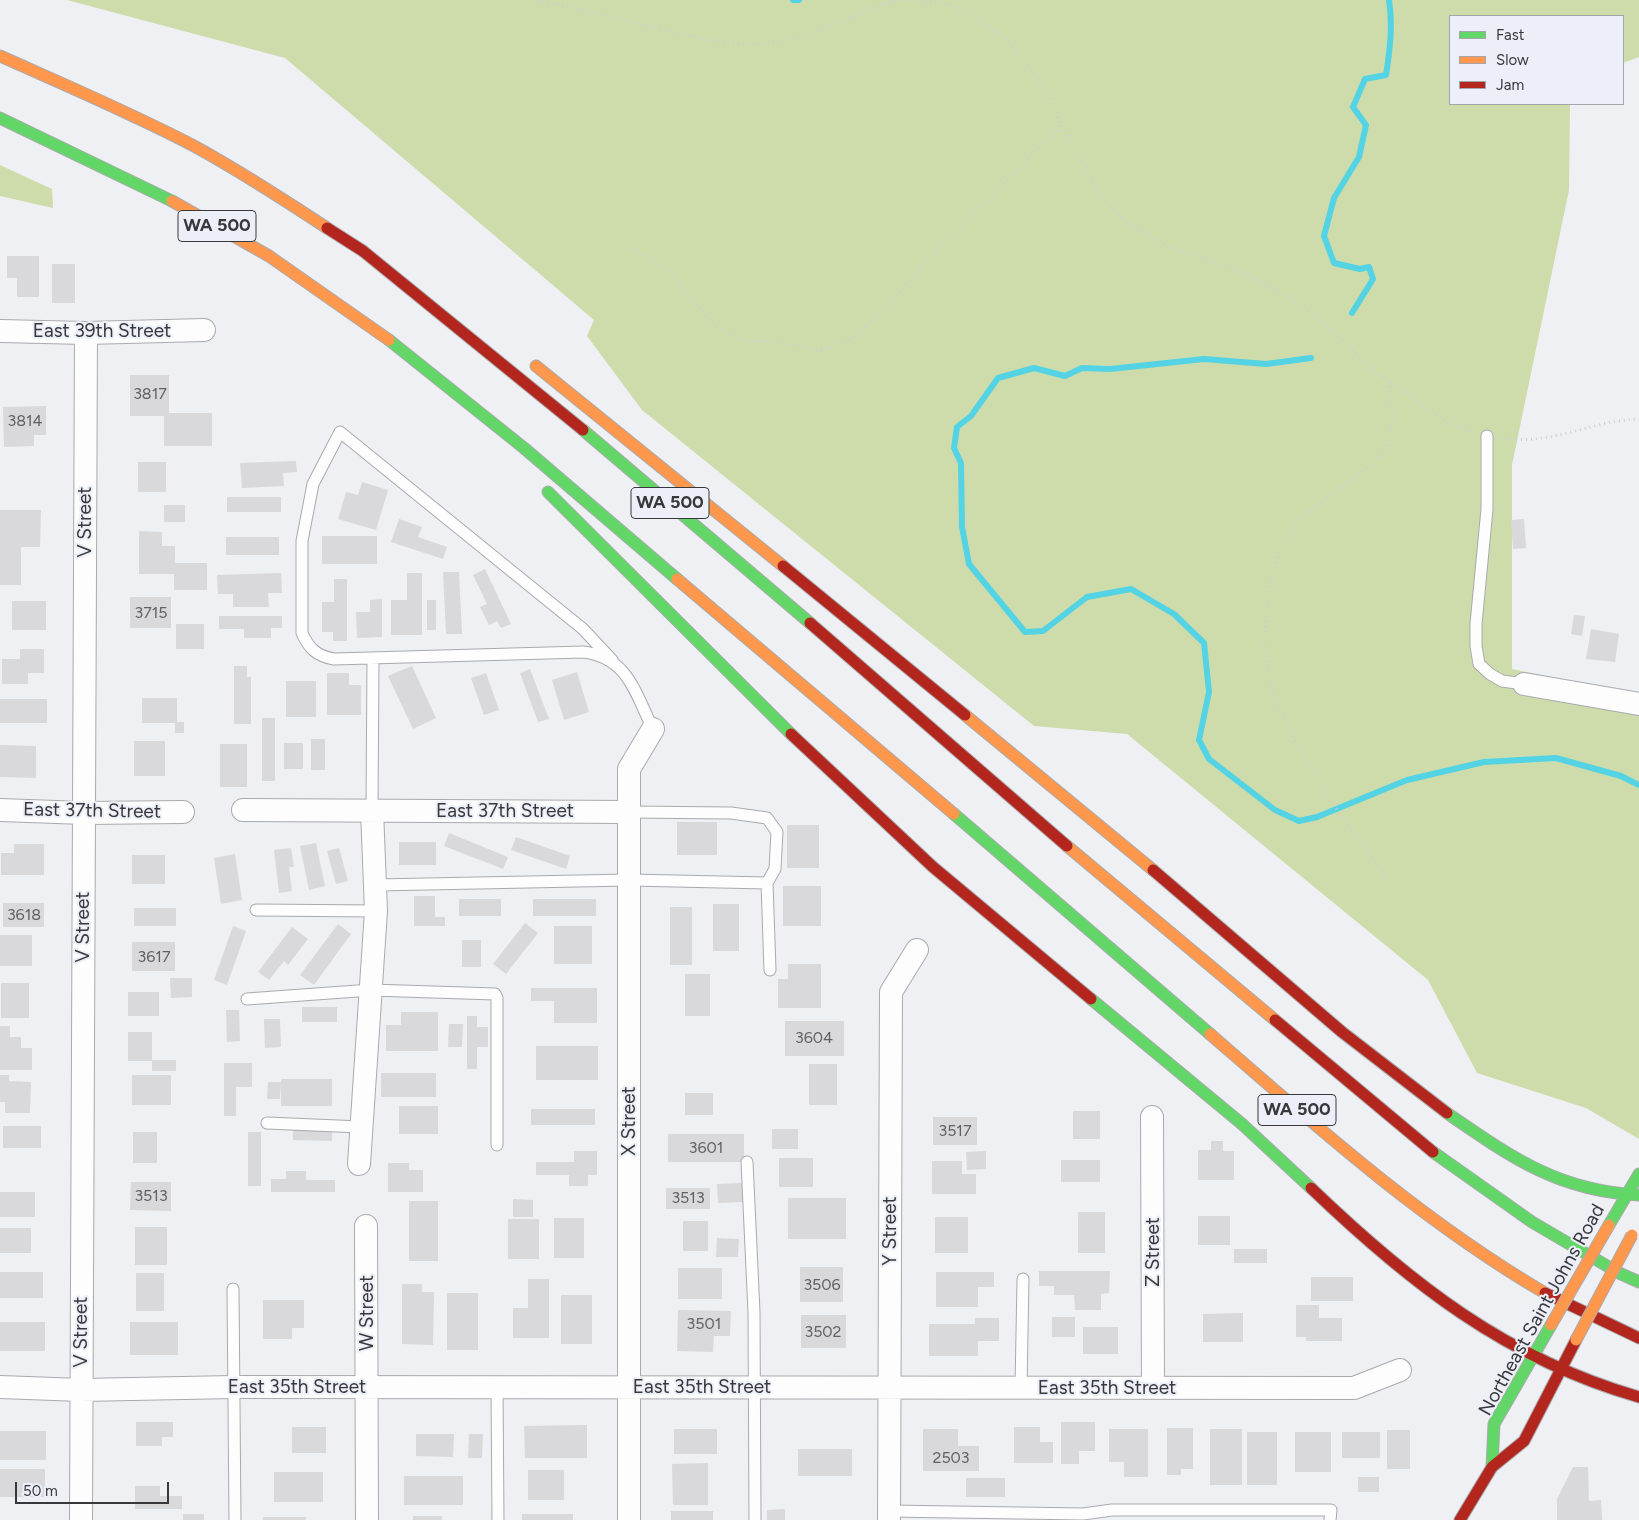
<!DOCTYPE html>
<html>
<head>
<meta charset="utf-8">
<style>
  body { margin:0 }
  #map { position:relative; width:1639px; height:1520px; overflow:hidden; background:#eff0f4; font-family:Figtree,sans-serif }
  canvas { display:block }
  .legend { position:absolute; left:1449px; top:15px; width:175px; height:90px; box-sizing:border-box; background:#eceff7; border:1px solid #a3a6ac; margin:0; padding:6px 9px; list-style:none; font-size:15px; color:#36383b }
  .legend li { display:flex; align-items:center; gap:10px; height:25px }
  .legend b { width:25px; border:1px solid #a3a6ac }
  .scale { position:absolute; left:15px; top:1482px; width:154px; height:22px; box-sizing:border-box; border:2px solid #36383b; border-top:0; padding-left:6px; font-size:15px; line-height:18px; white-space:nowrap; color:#36383b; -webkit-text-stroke:4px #eceff7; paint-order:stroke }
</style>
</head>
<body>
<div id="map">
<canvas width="1639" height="1520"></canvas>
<ul class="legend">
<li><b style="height:6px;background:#63d668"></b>Fast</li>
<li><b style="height:6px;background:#ff974d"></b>Slow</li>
<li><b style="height:6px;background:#b3261e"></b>Jam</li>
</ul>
<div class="scale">50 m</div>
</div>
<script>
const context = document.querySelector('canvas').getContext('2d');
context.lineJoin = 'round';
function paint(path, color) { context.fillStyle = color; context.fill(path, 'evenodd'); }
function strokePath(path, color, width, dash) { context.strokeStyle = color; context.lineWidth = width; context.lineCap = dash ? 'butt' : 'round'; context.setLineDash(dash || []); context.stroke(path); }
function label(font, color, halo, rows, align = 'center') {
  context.font = font + ' Figtree,sans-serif'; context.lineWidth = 4; context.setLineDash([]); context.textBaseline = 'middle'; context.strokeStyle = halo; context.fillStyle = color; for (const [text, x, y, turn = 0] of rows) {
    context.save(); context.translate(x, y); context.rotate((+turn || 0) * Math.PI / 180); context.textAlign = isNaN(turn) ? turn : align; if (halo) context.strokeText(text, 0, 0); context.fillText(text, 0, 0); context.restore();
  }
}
paint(new Path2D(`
  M67 0H1639V57L1623 63V16H1450V104H1570L1569 190 1512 465V669L1639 695V1139L1586 1108 1477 1073 1428 980 1127 734 1034 726 642 410 587 336 594 320 285 58Z
  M0 165 52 189 53 208 0 196Z`), '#cedcac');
strokePath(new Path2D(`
  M793 0H799
  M1352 313 1373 279 1369 267 1360 269 1334 263 1324 236 1334 198 1359 157 1366 125 1353 107 1365 79 1386 75C1390 49 1393 25 1389 0
  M1311 358 1266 364 1204 359 1110 369 1082 368 1065 376 1034 368 998 378 971 416 957 427 954 448 961 463 962 527 969 564 1025 632 1043 631 1087 597 1131 589 1174 614 1204 643 1209 692 1199 740 1209 759 1275 810 1299 821 1317 817 1407 780 1484 762 1556 758 1621 776 1639 785`), '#53d3e4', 6);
paint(new Path2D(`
  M7 256H39V297H17V278H7Z
  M52 264H75V303H52Z
  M130 375H169V413H212V446H164V416H130Z
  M46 406V435H34V446L4 447 3 407Z
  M296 461 297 472 283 473 284 486 242 488 240 463Z
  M138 462H166V492H138Z
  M362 482 388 490 376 530 338 519 346 492 358 495Z
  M227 497H281V512H227Z
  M164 505H185V522H164Z
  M0 510H41L40 547H21V585H0Z
  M399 519 422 527 418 537 447 547 443 559 391 542Z
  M1524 519 1526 548 1513 549 1511 520Z
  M139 531 162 532V546H175V563H207V590H174V574H139Z
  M322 536H377V564H322Z
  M226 537H279V555H226Z
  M485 569 511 624 501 628 497 621 489 625 480 607 487 604 473 575Z
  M443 572H459L462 634H446Z
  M281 573 282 593H268L269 607H233V594H218L217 575Z
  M407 573H422V635H391V600H407Z
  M334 579H347V641H333V632H322V602H334Z
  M130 597H171V628H130Z
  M382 599V637L357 638 356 612H370V600Z
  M427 600H436V630H427Z
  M12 601H46V630H12Z
  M1574 615 1585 616 1582 636 1571 634Z
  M219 616H282V628H271V638H244V629H219Z
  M176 624H204V649H176Z
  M1591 629 1619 634 1615 662 1586 659Z
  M20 649H44V673H28V684H2V659H20Z
  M234 666H247V677H251V724H234Z
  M412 666 436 718 413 729 388 676Z
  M530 669 549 719 538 722 520 673Z
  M577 672 589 712 564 720 552 680Z
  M327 673H349V685H361V715H327Z
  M486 673 499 710 484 715 471 678Z
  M286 681H316V717H286Z
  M142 698H177V722H184V733H175V723H142Z
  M0 699H47V723H0Z
  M262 718H275V781H262Z
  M311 739H325V770H311Z
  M134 741H165V776H134Z
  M284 743H303V769H284Z
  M220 744H247V787H220Z
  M0 745 36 746V778L0 777Z
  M677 822H717V855H677Z
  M787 825H819V868H787Z
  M449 833 508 857 503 869 444 846Z
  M516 837 570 856 566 869 511 850Z
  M399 842H436V865H399Z
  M316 843 325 886 309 890 300 846Z
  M14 844H44V875H1V853H14Z
  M291 848 294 867H289L292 891 279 893 274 850Z
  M339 848 348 881 336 884 327 851Z
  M235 854 242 900 221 904 214 858Z
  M132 855H165V884H132Z
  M783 886H821V926H783Z
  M414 896H435V917H445V926H414Z
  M459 899H501V916H459Z
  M533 899H596V916H533Z
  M3 903H44V927H3Z
  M713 904H739V951H713Z
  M670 907H692V965H670Z
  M134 908H176V926H134Z
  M525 923 538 933 506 974 493 964Z
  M338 924 351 934 314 985 300 975Z
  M233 926 246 931 227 985 214 980Z
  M554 926H592V964H554Z
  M292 927 308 939 288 965 284 961 269 980 258 972Z
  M0 935H32V966H0Z
  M462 940H481V967H462Z
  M132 942H175V971H132Z
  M788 964H821V1008H778V979H788Z
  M685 974H710V1016H685Z
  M170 978H192V997L171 998Z
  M1 983H29V1018H1Z
  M531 988H597V1023H554V1001H531Z
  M128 992H159V1016H128Z
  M302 1007H337V1022H302Z
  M226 1010H239L240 1041 227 1042Z
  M401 1012H438V1051H386V1025H401Z
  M467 1016H477V1027H488V1047H477V1069H467Z
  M264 1019H280L281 1047 265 1048Z
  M785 1021H844V1056H785Z
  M449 1024H463L462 1047H448Z
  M0 1026H10V1037H21V1048H32V1070H0Z
  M128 1032H152V1060H176V1071H152V1061H128Z
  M536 1046H598V1080H536Z
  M224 1063H252V1087H236V1116H224Z
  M809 1064H837V1105H809Z
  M381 1073H436V1097H381Z
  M0 1075H9V1081L31 1082 30 1113H5V1102H0Z
  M132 1075H171V1105H132Z
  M281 1079H332V1106H281Z
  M268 1082H281L280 1099H267Z
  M685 1093H713V1115H685Z
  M399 1106H438V1134H399Z
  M531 1109H595V1125H531Z
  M1073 1111H1100V1139H1073Z
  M933 1117H977V1145H933Z
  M3 1126H41V1148H3Z
  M293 1129 332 1130V1141L293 1140Z
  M772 1129H798V1149H772Z
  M133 1132H157V1163H133Z
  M248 1132H261V1186H248Z
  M668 1134H744V1162H668Z
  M1211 1141H1223V1151H1234V1180H1198V1150H1211Z
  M574 1151H597V1175H588V1186H569V1175H536V1162H574Z
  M986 1151V1169L967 1170 966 1152Z
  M779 1158H813V1187H779Z
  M1061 1160H1100V1182H1061Z
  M932 1161H962V1174H976V1194H932Z
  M388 1163H409V1170H423V1192H388Z
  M286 1171H306V1180H335V1192H271V1179H286Z
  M131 1182H171V1211L130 1210Z
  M743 1183V1202L718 1203 717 1184Z
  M666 1188H710V1209H666Z
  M0 1192H35V1217H0Z
  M788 1198H846V1239H788Z
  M513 1199 533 1200V1217H513Z
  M409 1201H438V1261H409Z
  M1078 1212H1105V1253H1078Z
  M1198 1216H1230V1245H1198Z
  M935 1217H968V1253H935Z
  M554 1218H584V1258H554Z
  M508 1219H539V1259H508Z
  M683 1221H708V1251H683Z
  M135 1227H167V1265H135Z
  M0 1228H31V1253H0Z
  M717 1238 739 1239 738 1257H716Z
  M1234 1249H1267V1263H1234Z
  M800 1267H843V1302H800Z
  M678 1268H722V1299H678Z
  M1039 1271H1110L1109 1293 1101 1294V1310H1075L1074 1295H1054V1286H1039Z
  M0 1272H43V1298H0Z
  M936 1272H994V1287H978V1307H936Z
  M136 1273H164V1311H136Z
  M1311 1277H1353V1301H1311Z
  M528 1279H549V1338H513V1308H528Z
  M402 1284H422V1292H434L433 1345 402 1344Z
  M447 1293H478V1350H447Z
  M561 1295H592V1344H561Z
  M263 1300H304V1328H292V1339H263Z
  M1296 1305H1319V1318H1342V1341H1306V1337H1296Z
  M678 1310 731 1311 730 1336H714L713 1352 677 1351Z
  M1243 1313V1342H1203V1314Z
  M801 1315H846V1348H801Z
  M1052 1317H1075V1337H1052Z
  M975 1318H999V1341H978V1356H929V1324H975Z
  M0 1322H45V1351H0Z
  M130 1322H178V1355H130Z
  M1083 1327H1118V1354H1083Z
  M136 1422H173V1437H162V1446H136Z
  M1061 1422H1095V1451H1079V1464H1061Z
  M587 1425V1458H525L524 1426Z
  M292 1427H326V1453H292Z
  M1014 1427H1040V1442H1053V1463H1014Z
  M1167 1428H1193V1469H1181V1475H1167Z
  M674 1429H717V1454H674Z
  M923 1429H958V1446H979V1471H923Z
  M1109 1429H1148V1477H1124V1462H1109Z
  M1210 1429H1242V1485H1210Z
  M1387 1430H1410V1469H1387Z
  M0 1431H46V1460H0Z
  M1247 1432H1277V1485H1247Z
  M1295 1432H1331V1472H1295Z
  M1342 1432H1380V1458H1342Z
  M416 1434H454L453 1457 416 1456Z
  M469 1434H483L482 1458H468Z
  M798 1449H852V1476H798Z
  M708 1463V1505H673L672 1464Z
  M1573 1467H1588L1589 1501 1601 1500 1602 1520H1557V1499Z
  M0 1469H45V1497H0Z
  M528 1470H564V1500H528Z
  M274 1472H323V1502H274Z
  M404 1476H463V1505H404Z
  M1358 1477H1379V1492H1358Z
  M966 1478H1005V1497H966Z
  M135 1486H160V1496H182V1509H135Z
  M785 1509V1520H767V1510Z
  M671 1511H713V1520H671Z
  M183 1514H204V1520H183Z
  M522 1514H573V1520H522Z
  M413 1516H442V1520H413Z
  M263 1517H306V1520H263Z`), '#d9d8da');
const lane = new Path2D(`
  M1487 436V509L1476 624V646L1479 664 1490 674 1502 681 1524 684
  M612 660 583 629 340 432 313 484 302 541V633C309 649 317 656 334 659L583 652C628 657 635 693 653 729
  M372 810 373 658
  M767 883 770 970
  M376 885 629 880 767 883 775 869 777 832 767 818 731 813 630 812
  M256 910 376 911
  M247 999 371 990 495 994 497 998V1145
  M267 1123 361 1127
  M747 1162 754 1312 755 1520
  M233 1289 235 1520
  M497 1387 498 1520
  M1021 1388 1023 1279
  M889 1511 1083 1514 1112 1510H1331L1330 1520`);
const street = new Path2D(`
  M0 331 86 333 204 330
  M1524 684 1639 704
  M0 810 84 813 183 812
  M243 810 630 812
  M1152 1117 1153 1388
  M359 1164 376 911 372 810
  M366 1226 367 1520
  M0 1387 81 1390 234 1387 1354 1388 1400 1370
  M81 1520 86 333
  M629 1520V769L653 729
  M889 1520 891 992 917 950`);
const fast = new Path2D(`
  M0 118 172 201
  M389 340 524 448 677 579
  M583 430 810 623
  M548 492 791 734
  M954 814 1210 1034
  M1091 999 1242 1124 1311 1188
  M1447 1113C1511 1157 1558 1191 1639 1195
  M1433 1152 1532 1222 1619 1273 1639 1282
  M1609 1225 1639 1174
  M1492 1467 1494 1424 1551 1325`);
const slow = new Path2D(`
  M0 56C65 85 131 113 194 146 240 171 283 199 327 228
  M172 201 269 256 389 340
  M536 366 783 566
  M677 579 954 814
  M965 715 1153 870
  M1067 846 1275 1020
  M1210 1034C1317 1127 1422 1221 1545 1293`);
const jam = new Path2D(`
  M327 228 363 251 583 430
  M783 566 965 715
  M810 623 1067 846
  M791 734 933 867 1091 999
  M1153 870 1342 1032 1447 1113
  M1275 1020 1433 1152
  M1311 1188C1409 1282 1506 1359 1639 1397
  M1545 1293 1639 1338
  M1460 1520 1492 1467 1524 1441 1576 1340`);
strokePath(lane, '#a9aaad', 13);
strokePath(street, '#a9aaad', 24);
strokePath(fast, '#a9aaad', 13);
strokePath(slow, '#a9aaad', 13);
strokePath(jam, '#a9aaad', 13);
strokePath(new Path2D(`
  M538 0 717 42 756 44 804 37 889 2 907 0
  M920 0 952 5 978 19 1005 39 1027 64 1046 92 1061 125 1103 200 1126 222 1169 247 1236 269 1294 300 1331 329 1373 370 1448 423 1472 432
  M633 248 668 272 717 328 744 341H776L819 351 851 339 885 310 926 262 1061 125
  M1501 438C1554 446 1588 421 1639 419
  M1387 878 1330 800 1298 748 1273 694 1264 644 1269 589 1279 550 1300 518 1374 463 1387 444 1393 415 1389 383`), '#ceced0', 3, [1, 4]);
strokePath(lane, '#fdfdfd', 11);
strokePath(street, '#fdfdfd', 22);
strokePath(fast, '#63d668', 11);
strokePath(slow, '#ff974d', 11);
strokePath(jam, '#b3261e', 11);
const slowBridge = new Path2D(`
  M1551 1325 1609 1225
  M1576 1340 1632 1235`);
strokePath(slowBridge, '#a9aaad', 13, []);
strokePath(slowBridge, '#ff974d', 11);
label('16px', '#606164', null, [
  ["3817",150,394],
  ["3814",25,421],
  ["3715",151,613],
  ["3618",24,915],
  ["3617",154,957],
  ["3604",814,1038],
  ["3517",955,1131],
  ["3601",706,1148],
  ["3513",151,1196],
  ["3513",688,1198],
  ["3506",822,1285],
  ["3501",704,1324],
  ["3502",823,1332],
  ["2503",951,1458]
]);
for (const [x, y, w] of [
  [217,226,78],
  [670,503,78],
  [1297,1110,78]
]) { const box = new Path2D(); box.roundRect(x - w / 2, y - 15.5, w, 31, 4); context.fillStyle = '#eceff7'; context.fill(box); strokePath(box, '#36383b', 1); }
label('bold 18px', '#36383b', null, [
  ["WA 500",217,226],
  ["WA 500",670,503],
  ["WA 500",1297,1110]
]);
label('19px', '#36383b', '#eceff7', [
  ["East 39th Street",102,331],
  ["V Street",85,522,-90],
  ["East 37th Street",92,811,1],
  ["East 37th Street",505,811],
  ["V Street",83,927,-90],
  ["X Street",629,1121,-90],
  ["Y Street",890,1231,-90],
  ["Z Street",1153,1252,-90],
  ["Northeast Saint Johns Road",1542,1310,-61],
  ["W Street",367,1313,-90],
  ["V Street",81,1332,-90],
  ["East 35th Street",297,1387],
  ["East 35th Street",702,1387],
  ["East 35th Street",1107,1388]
]);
</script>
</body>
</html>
